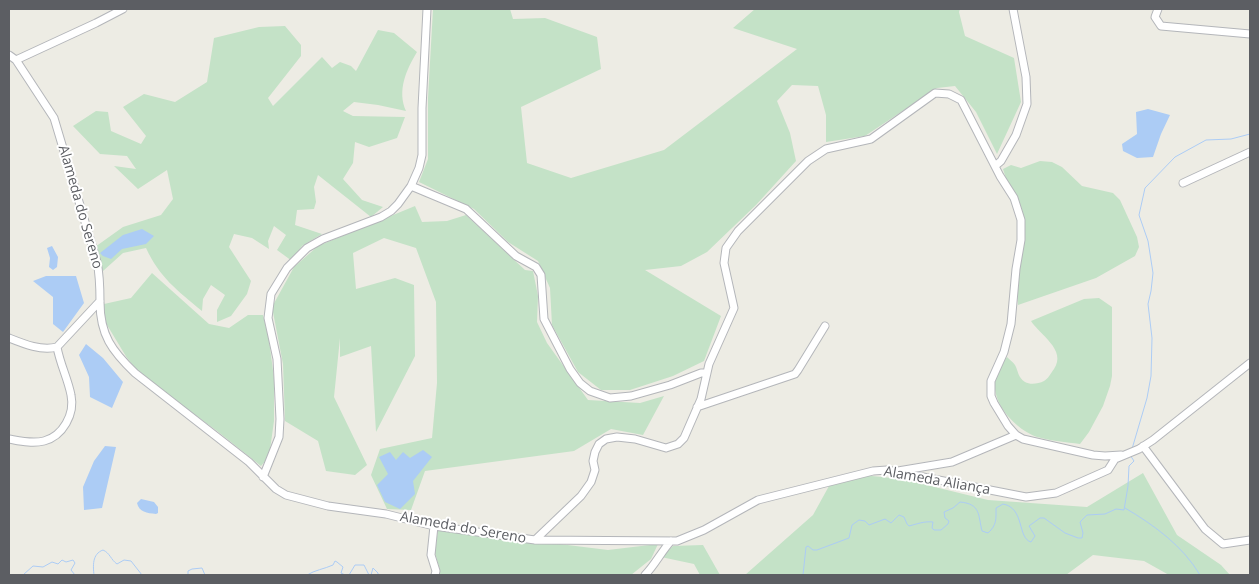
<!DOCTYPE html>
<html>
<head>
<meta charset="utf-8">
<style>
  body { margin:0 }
  #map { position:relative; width:1259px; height:584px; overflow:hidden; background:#edece4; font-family:"Open Sans",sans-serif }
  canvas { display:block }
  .frame { position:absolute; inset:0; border:10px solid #5c5e63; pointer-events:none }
</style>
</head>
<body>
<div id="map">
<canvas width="1259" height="584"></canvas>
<div class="frame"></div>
</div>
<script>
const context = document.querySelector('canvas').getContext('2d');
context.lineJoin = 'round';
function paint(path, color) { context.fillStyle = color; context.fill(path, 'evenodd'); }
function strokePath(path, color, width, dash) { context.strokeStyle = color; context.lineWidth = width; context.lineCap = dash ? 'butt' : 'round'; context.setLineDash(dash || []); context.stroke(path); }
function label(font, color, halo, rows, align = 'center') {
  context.font = font + ' "Open Sans",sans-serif'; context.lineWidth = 4; context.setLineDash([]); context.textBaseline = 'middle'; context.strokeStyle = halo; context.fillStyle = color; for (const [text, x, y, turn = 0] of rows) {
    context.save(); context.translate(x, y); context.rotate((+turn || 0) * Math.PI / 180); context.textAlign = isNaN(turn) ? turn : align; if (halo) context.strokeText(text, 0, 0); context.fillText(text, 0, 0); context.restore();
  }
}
paint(new Path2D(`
  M433 9H510L513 19 545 18 597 37 601 69 521 107 527 163 571 178 664 150 797 49 733 28 755 9H960L959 12 965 36 1014 58 1021 102 997 154 976 112 955 86 937 88 865 136 826 142V115L818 86 792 85 777 101 790 133 796 161 756 205 707 252 681 266 645 270 721 316 704 361 673 376 630 390H601L578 372 552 325 550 288 538 261 508 242 474 209 419 182 428 159V98Z
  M285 26 301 45V56L268 98 273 106 322 57 332 68 340 62 351 66 356 71 378 30 394 33 417 52C406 70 397 91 406 111L378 105 354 102 343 111 353 116 405 117 397 138 369 147 355 142 353 163 343 179 362 200 383 207 371 217 318 175 314 187 316 202 314 209 297 210 295 225 322 234 302 246 292 261 277 250 286 235 274 226 268 241 269 249 252 238 234 234 229 247 251 281 247 294 231 316 217 322V310L225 295 211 285 203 299 202 311C177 290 160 278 146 248L123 253 103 271 95 247 123 227 161 215 173 199 167 170 138 189 114 166 136 169 127 156 100 154 73 126 96 111 108 112 111 131 141 144 146 136 123 107 144 94 175 102 207 82 214 38 259 27Z
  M1040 161 1052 162 1062 167 1082 186 1113 193 1120 200 1137 237 1139 247 1135 256 1096 278 1018 305 1017 288 1023 231 1003 169 1011 165 1021 168Z
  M415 206 422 222 447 221 466 215 525 270 533 271 538 296 537 322 547 343 588 400 640 403 664 396 643 435 611 429 574 451 425 471 411 510 387 509 371 475 380 449 432 438 437 383 436 302 416 248 384 238 353 253 356 289 395 278 414 285 415 356 376 432 371 346 340 357V338L334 397 367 465 355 475 326 471 318 441 285 421 283 364 272 307 294 267 318 246Z
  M152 273 209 324 229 328 248 315H263L269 340 274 378V421L269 457 261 466 217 431 142 376 127 358 104 320V304L131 298Z
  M1099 298 1112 307V376L1110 386 1103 406 1089 432 1080 444C1066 442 1051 441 1037 437 1017 430 992 405 995 381 996 373 1002 363 1007 357 1009 359 1013 362 1015 365 1018 370 1018 378 1025 382 1030 385 1038 384 1044 381 1048 379 1051 373 1054 369 1067 350 1040 335 1031 321L1084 299Z
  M1143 473 1177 535 1221 565 1230 575H1169L1144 561 1093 555 1066 575H745L813 515 829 486 862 475 902 479 988 500 1087 507Z
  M438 529 608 550 658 544 651 559 631 575H438L440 570 435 553Z
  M703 545 720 575H700L694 564 661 557 673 546Z`), '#c4e2c7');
paint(new Path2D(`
  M1148 109 1170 115 1161 134 1153 157 1137 158 1123 151 1122 144 1137 134 1136 112Z
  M142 229 154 236 146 244 122 249 111 259 103 256 100 253 123 235Z
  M52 246 58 257 57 267 53 270 49 267 50 258 47 248Z
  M46 276H76L84 303 63 332 53 324V297L33 281Z
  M86 344 103 358 123 382 112 408 90 397 89 377 79 355Z
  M105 446 116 447 102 508 84 510 83 487 94 461Z
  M423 450 432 457 413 481 415 494 400 509 385 502 377 485 388 474 379 457 390 452 396 460 403 452 410 458Z
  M141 499 154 502 158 507V513L156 514C147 513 139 512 137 503Z`), '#acccf5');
strokePath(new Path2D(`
  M1132 449 1147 398 1151 376 1152 338 1148 304 1151 291 1153 273 1148 241 1139 215 1145 188 1175 157 1206 140 1231 139 1250 134
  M1125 508C1154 525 1183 546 1200 575
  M23 575 33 566 43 567 52 562 58 564 62 560 66 562 73 560 75 563 71 570 75 575
  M94 575C93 566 92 554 103 550 110 553 111 560 117 564L124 560 131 561 142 575
  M188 575V571L192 569 202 568 205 575
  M307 575C315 570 324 569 333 565L335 561 337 562 343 567 341 573 345 575
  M349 575 355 565H364L369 575
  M371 575 373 568 378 573V575
  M803 575 806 547 808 546 813 550H817L849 538 852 525 859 520 865 521 869 525 885 519 891 523 899 515 904 517 907 524 909 526C917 524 924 521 933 522L932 528 934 530H941L948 524 949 521 945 518 944 512 953 508 960 502C981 504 978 515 982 531L988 533C997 525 996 519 996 508L1003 504C1025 508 1017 538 1031 542L1035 536 1029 526 1040 518H1044L1065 533 1078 538H1082L1083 533 1080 522 1087 515 1105 514 1116 509 1124 510 1128 486 1129 466 1134 461 1130 455`), '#acccf5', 1);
const minor = new Path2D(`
  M1158 9 1155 17 1161 26 1250 34
  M9 55 16 60 96 23 123 9
  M16 60 54 118 97 262C100 276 100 288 100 302 100 335 112 351 135 373L249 462 276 489 286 495 328 506 386 514 434 526 535 540 677 541 704 530 758 500 873 471 887 470 1026 497 1056 493 1108 470 1115 459 1139 449 1153 440 1250 363
  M995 166 1001 161 1016 135 1027 104 1026 77 1013 9
  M1183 183 1250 152
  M411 186 466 209 516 256 536 267 541 275 544 319 570 369 580 383 590 391 610 398 631 396 670 385 701 373H707
  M9 338C24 344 41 351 57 347L100 301
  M697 407 795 374 798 370 825 326
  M9 439C20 441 32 444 44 441 63 436 75 414 71 395 68 379 60 364 57 347
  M1143 446 1205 529 1223 544 1250 540
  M898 471 952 462 1016 435
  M263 477 279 437 280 419 277 359 268 318 271 294 287 268 307 248 323 239 381 217 391 211 398 204 411 186 419 168 422 155V108L427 9
  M434 526 431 555 436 571 435 575
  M535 540 581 496 591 482 595 470 593 461 595 452 599 444 606 439 617 437 635 439 666 448 678 444 684 438 701 399 709 364 734 308 724 263 726 248 738 231 808 161 826 149 871 139 935 93 949 94 961 100 1000 176 1014 198 1021 220V240L1016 269 1011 324 1004 352 991 381V396L994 403 1008 426 1016 435 1023 439 1093 455 1105 456 1121 455
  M645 575C655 565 661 552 671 541`);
strokePath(minor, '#b4b6ba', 9);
strokePath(minor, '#fff', 7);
label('14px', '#5c5e63', '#fff', [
  ["Alameda do Sereno",80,207,74],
  ["Alameda Aliança",937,481,10],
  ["Alameda do Sereno",463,528,10]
]);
</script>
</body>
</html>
